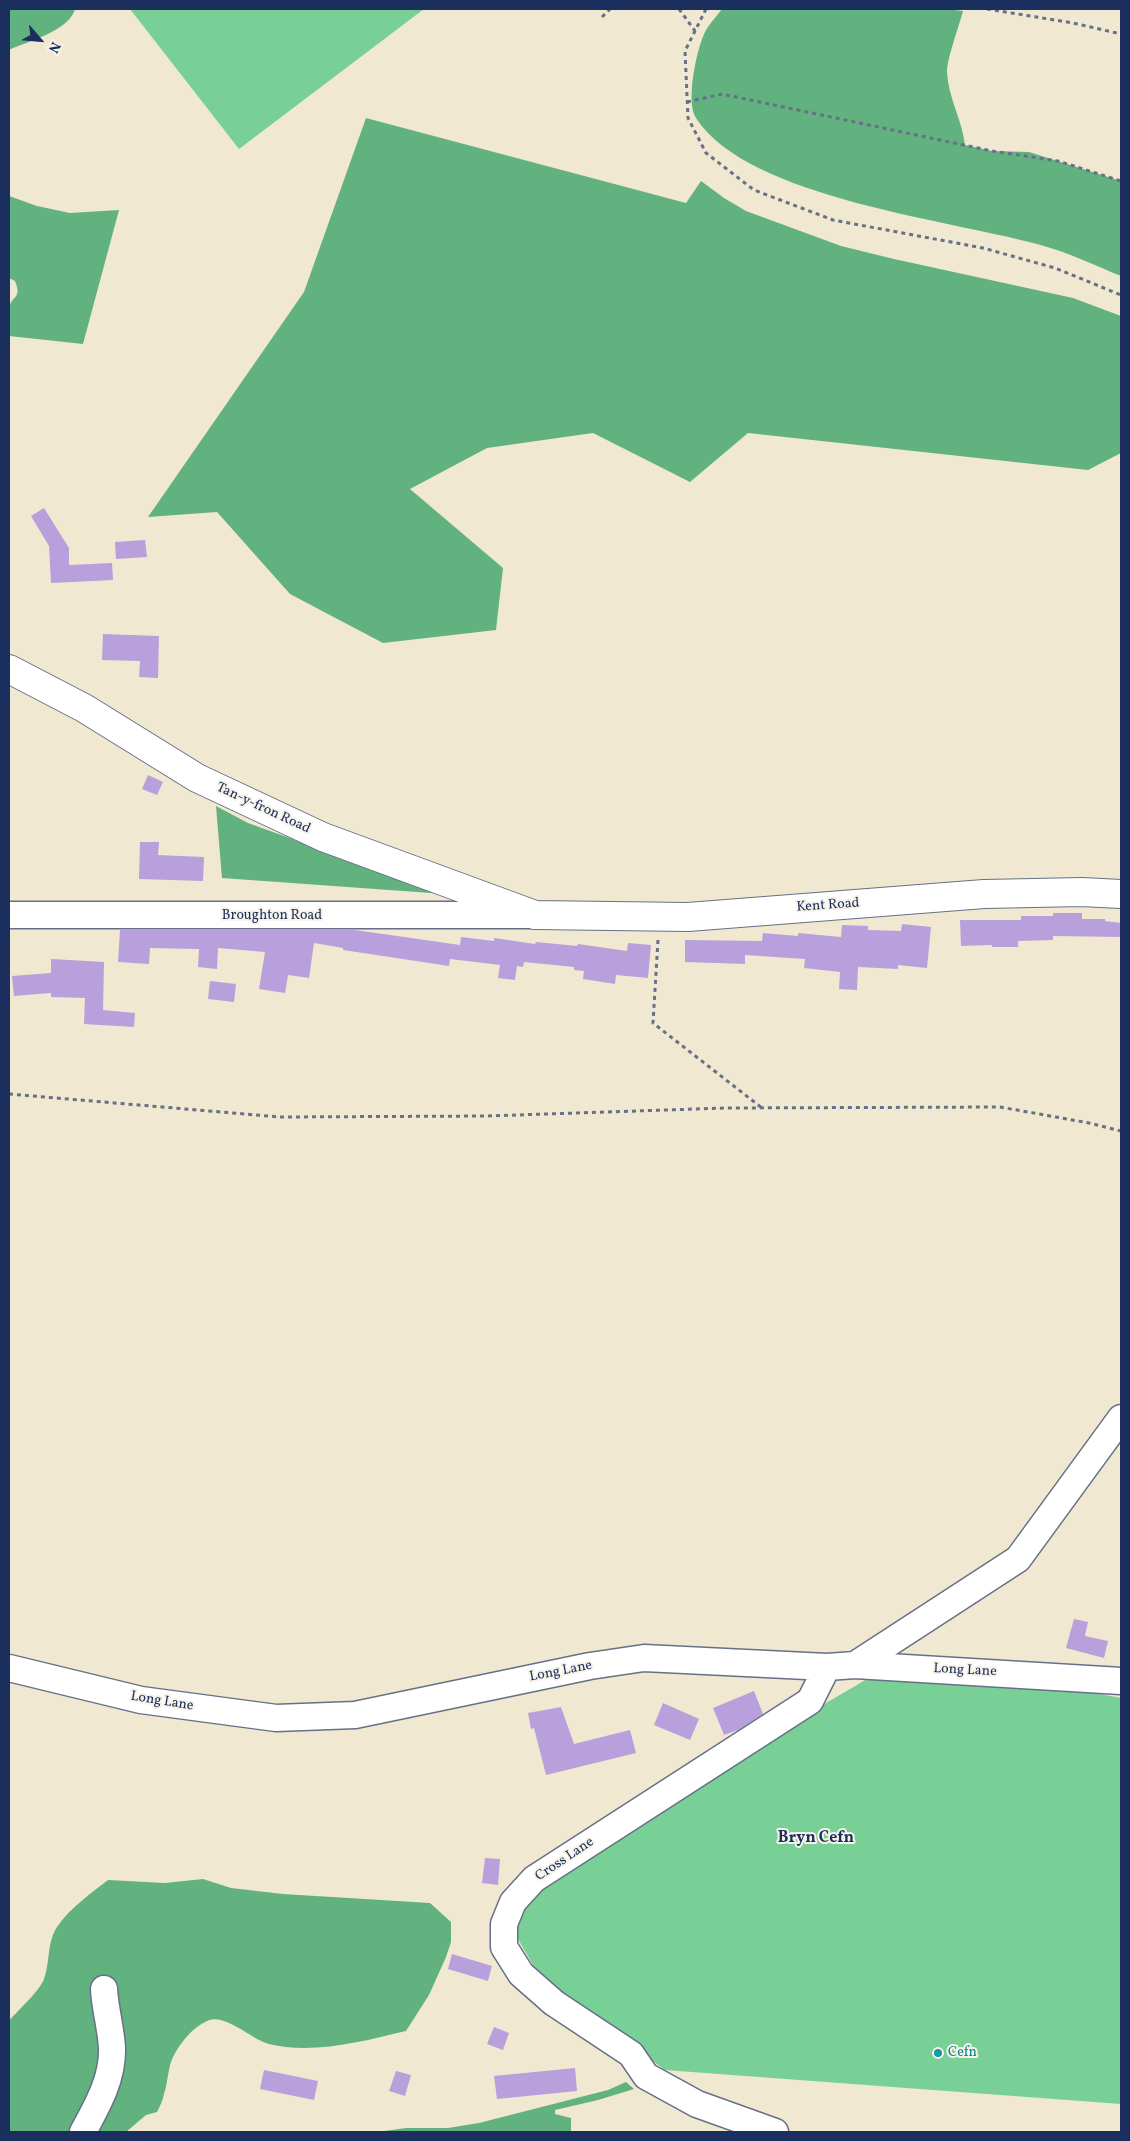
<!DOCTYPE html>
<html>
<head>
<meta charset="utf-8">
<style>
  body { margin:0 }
  #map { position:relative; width:1130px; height:2141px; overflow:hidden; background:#f0e8d0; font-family:Vollkorn,serif }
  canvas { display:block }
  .frame { position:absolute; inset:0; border:10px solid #1b2f5e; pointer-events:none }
  .north { position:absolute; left:15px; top:15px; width:50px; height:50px; -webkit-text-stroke:4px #f7f3e8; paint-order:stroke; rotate:117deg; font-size:14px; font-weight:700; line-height:20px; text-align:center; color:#1b2f5e }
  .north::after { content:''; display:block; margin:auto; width:18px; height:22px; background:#1b2f5e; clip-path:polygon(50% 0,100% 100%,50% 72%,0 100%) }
</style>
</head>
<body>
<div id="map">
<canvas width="1130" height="2141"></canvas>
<div class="frame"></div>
<div class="north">N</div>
</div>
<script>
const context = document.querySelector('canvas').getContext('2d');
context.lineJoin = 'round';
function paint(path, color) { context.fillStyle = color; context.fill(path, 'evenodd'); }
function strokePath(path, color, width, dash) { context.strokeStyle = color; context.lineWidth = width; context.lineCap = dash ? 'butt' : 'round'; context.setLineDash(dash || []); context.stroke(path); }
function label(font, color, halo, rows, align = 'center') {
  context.font = font + ' Vollkorn,serif'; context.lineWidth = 4; context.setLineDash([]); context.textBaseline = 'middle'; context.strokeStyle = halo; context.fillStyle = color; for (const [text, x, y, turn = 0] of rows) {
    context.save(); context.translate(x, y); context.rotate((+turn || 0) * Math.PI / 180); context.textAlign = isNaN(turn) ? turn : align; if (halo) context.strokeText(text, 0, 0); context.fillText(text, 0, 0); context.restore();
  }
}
paint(new Path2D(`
  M130 9H424L239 149Z
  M867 1679 1057 1686 1121 1698V2104L665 2070 541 1979 518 1939 515 1915 534 1890 816 1709Z`), '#78d096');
paint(new Path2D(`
  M9 9H75C69 31 28 41 9 50Z
  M722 9H945L963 11C959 26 947 59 947 72 948 97 962 120 965 145L992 151 1029 152 1121 181V276C1096 266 1070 253 1044 246 954 220 748 199 696 118 685 102 697 46 706 30 710 23 717 16 722 9Z
  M366 118 686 203 701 181 724 198 746 211 841 246 894 259 1073 298 1121 316V453L1088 470 748 433 690 482 593 433 487 448 410 489 503 568 496 630 383 643 290 594 217 512 148 517 304 292Z
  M9 196 37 206 70 213 119 210 83 344 9 336C9 328 6 314 9 307 13 295 22 298 15 281L9 278Z
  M216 806 248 823 445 894 222 878Z
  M203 1879 231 1888 283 1894 430 1903 451 1922V1942L446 1957 429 1995 406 2031C364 2041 312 2055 269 2044 251 2039 224 2012 207 2021 193 2027 180 2043 173 2057 168 2067 168 2082 164 2094 163 2100 160 2106 157 2112L146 2115 126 2132H9V2021C18 2010 39 1992 44 1979 50 1963 47 1942 57 1927 70 1908 90 1894 108 1880L165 1883Z
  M626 2082 634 2089 598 2100 555 2110V2114L571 2118V2132H377L406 2128H448L479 2123 608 2090Z`), '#62b27f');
paint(new Path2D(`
  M44 508 69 548V565L112 563 113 580 51 583 49 546 31 516Z
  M145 540 147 557 116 559 115 542Z
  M103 634 159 636 158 678 139 677 140 661 102 660Z
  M148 775 163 782 157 795 142 789Z
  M140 842H159L158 855 204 857 203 881 139 879Z
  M1053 913H1082V919H1105V921L1121 923V937L1053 936V940L1018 941V947H992V945L961 946 960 920H1021V916H1053Z
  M902 924 931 927 927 968 898 965V969L858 967 857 990 839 989 840 972 804 968 805 959 745 955V964L685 962V940L762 941 763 933 798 936V933L841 937 842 925 868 926V930L901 931Z
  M120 930H355L460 945 461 937 494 941V938L535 944 536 942 577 946 578 944 627 951 628 943 651 945 648 978 616 975 615 984 583 979 584 971 574 970V967L524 962 523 967 517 966 515 980 498 978 500 965 450 959 449 966 343 950V948L314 943 309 978 288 975 285 993 259 989 265 952 218 948 217 969 198 967 199 949 150 948 149 964 118 962Z
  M51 959 104 962 103 1010 135 1013 134 1027 84 1024 85 998 51 997V993L14 996 12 976 51 973Z
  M210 981 236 984 234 1002 208 999Z
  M1074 1619 1088 1622 1085 1636 1108 1641 1104 1658 1066 1648Z
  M754 1691 763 1714 738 1730 724 1735 713 1708Z
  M663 1703 699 1719 690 1740 654 1725Z
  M561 1707 574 1744 630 1730 636 1753 546 1775 534 1728 531 1729 528 1713Z
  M485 1858 500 1859 498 1885 482 1883Z
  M452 1954 492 1966 488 1981 448 1969Z
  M494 2027 509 2033 503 2050 487 2044Z
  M575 2068 577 2091 497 2099 494 2076Z
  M264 2070 318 2081 314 2100 260 2089Z
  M396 2071 411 2075 405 2096 389 2091Z`), '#b7a0db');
const minor = new Path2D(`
  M9 915H531
  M855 1665 1018 1559 1121 1418
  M9 1668 141 1700 276 1718 355 1715 590 1666 644 1658 827 1667 855 1665 1121 1681
  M83 2132C97 2106 113 2079 112 2048 111 2028 105 2009 104 1989
  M775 2132 697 2104 646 2076 631 2054 554 2003 521 1974 504 1947V1924L513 1902 534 1879 810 1701 827 1667`);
const major = new Path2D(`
  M9 669 84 708 197 778 323 837 535 915 688 917 984 894 1082 892 1121 894`);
strokePath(minor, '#667086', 29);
strokePath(major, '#667086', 30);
strokePath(new Path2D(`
  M679 9 695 31
  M706 9 685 51 688 118 706 153 754 190 833 220 983 248 1055 268 1121 295
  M987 9 1073 23 1121 34
  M602 17 610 9
  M687 102 722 94 992 151 1058 161 1121 181
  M658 940 653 1023 762 1108
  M9 1094 280 1117 487 1116 725 1108 1000 1107 1089 1123 1121 1131`), '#667086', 3, [4, 4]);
strokePath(minor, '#fff', 26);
strokePath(major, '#fff', 28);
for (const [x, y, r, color] of [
  [938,2053,5,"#0f9aa8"]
]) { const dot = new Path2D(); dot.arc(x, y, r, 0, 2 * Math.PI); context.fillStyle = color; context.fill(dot); strokePath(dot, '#f7f3e8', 2); }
label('14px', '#1b2f5e', '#f7f3e8', [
  ["Tan-y-fron Road",263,809,25],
  ["Kent Road",828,906,-4],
  ["Broughton Road",272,916],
  ["Long Lane",965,1671,3],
  ["Long Lane",561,1672,-11],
  ["Long Lane",162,1702,9],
  ["Cross Lane",565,1860,-34]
]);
label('14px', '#0d838f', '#f7f3e8', [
  ["Cefn",948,2053]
], 'left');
label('bold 16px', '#1b2f5e', '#f7f3e8', [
  ["Bryn Cefn",816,1839]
]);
</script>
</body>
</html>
